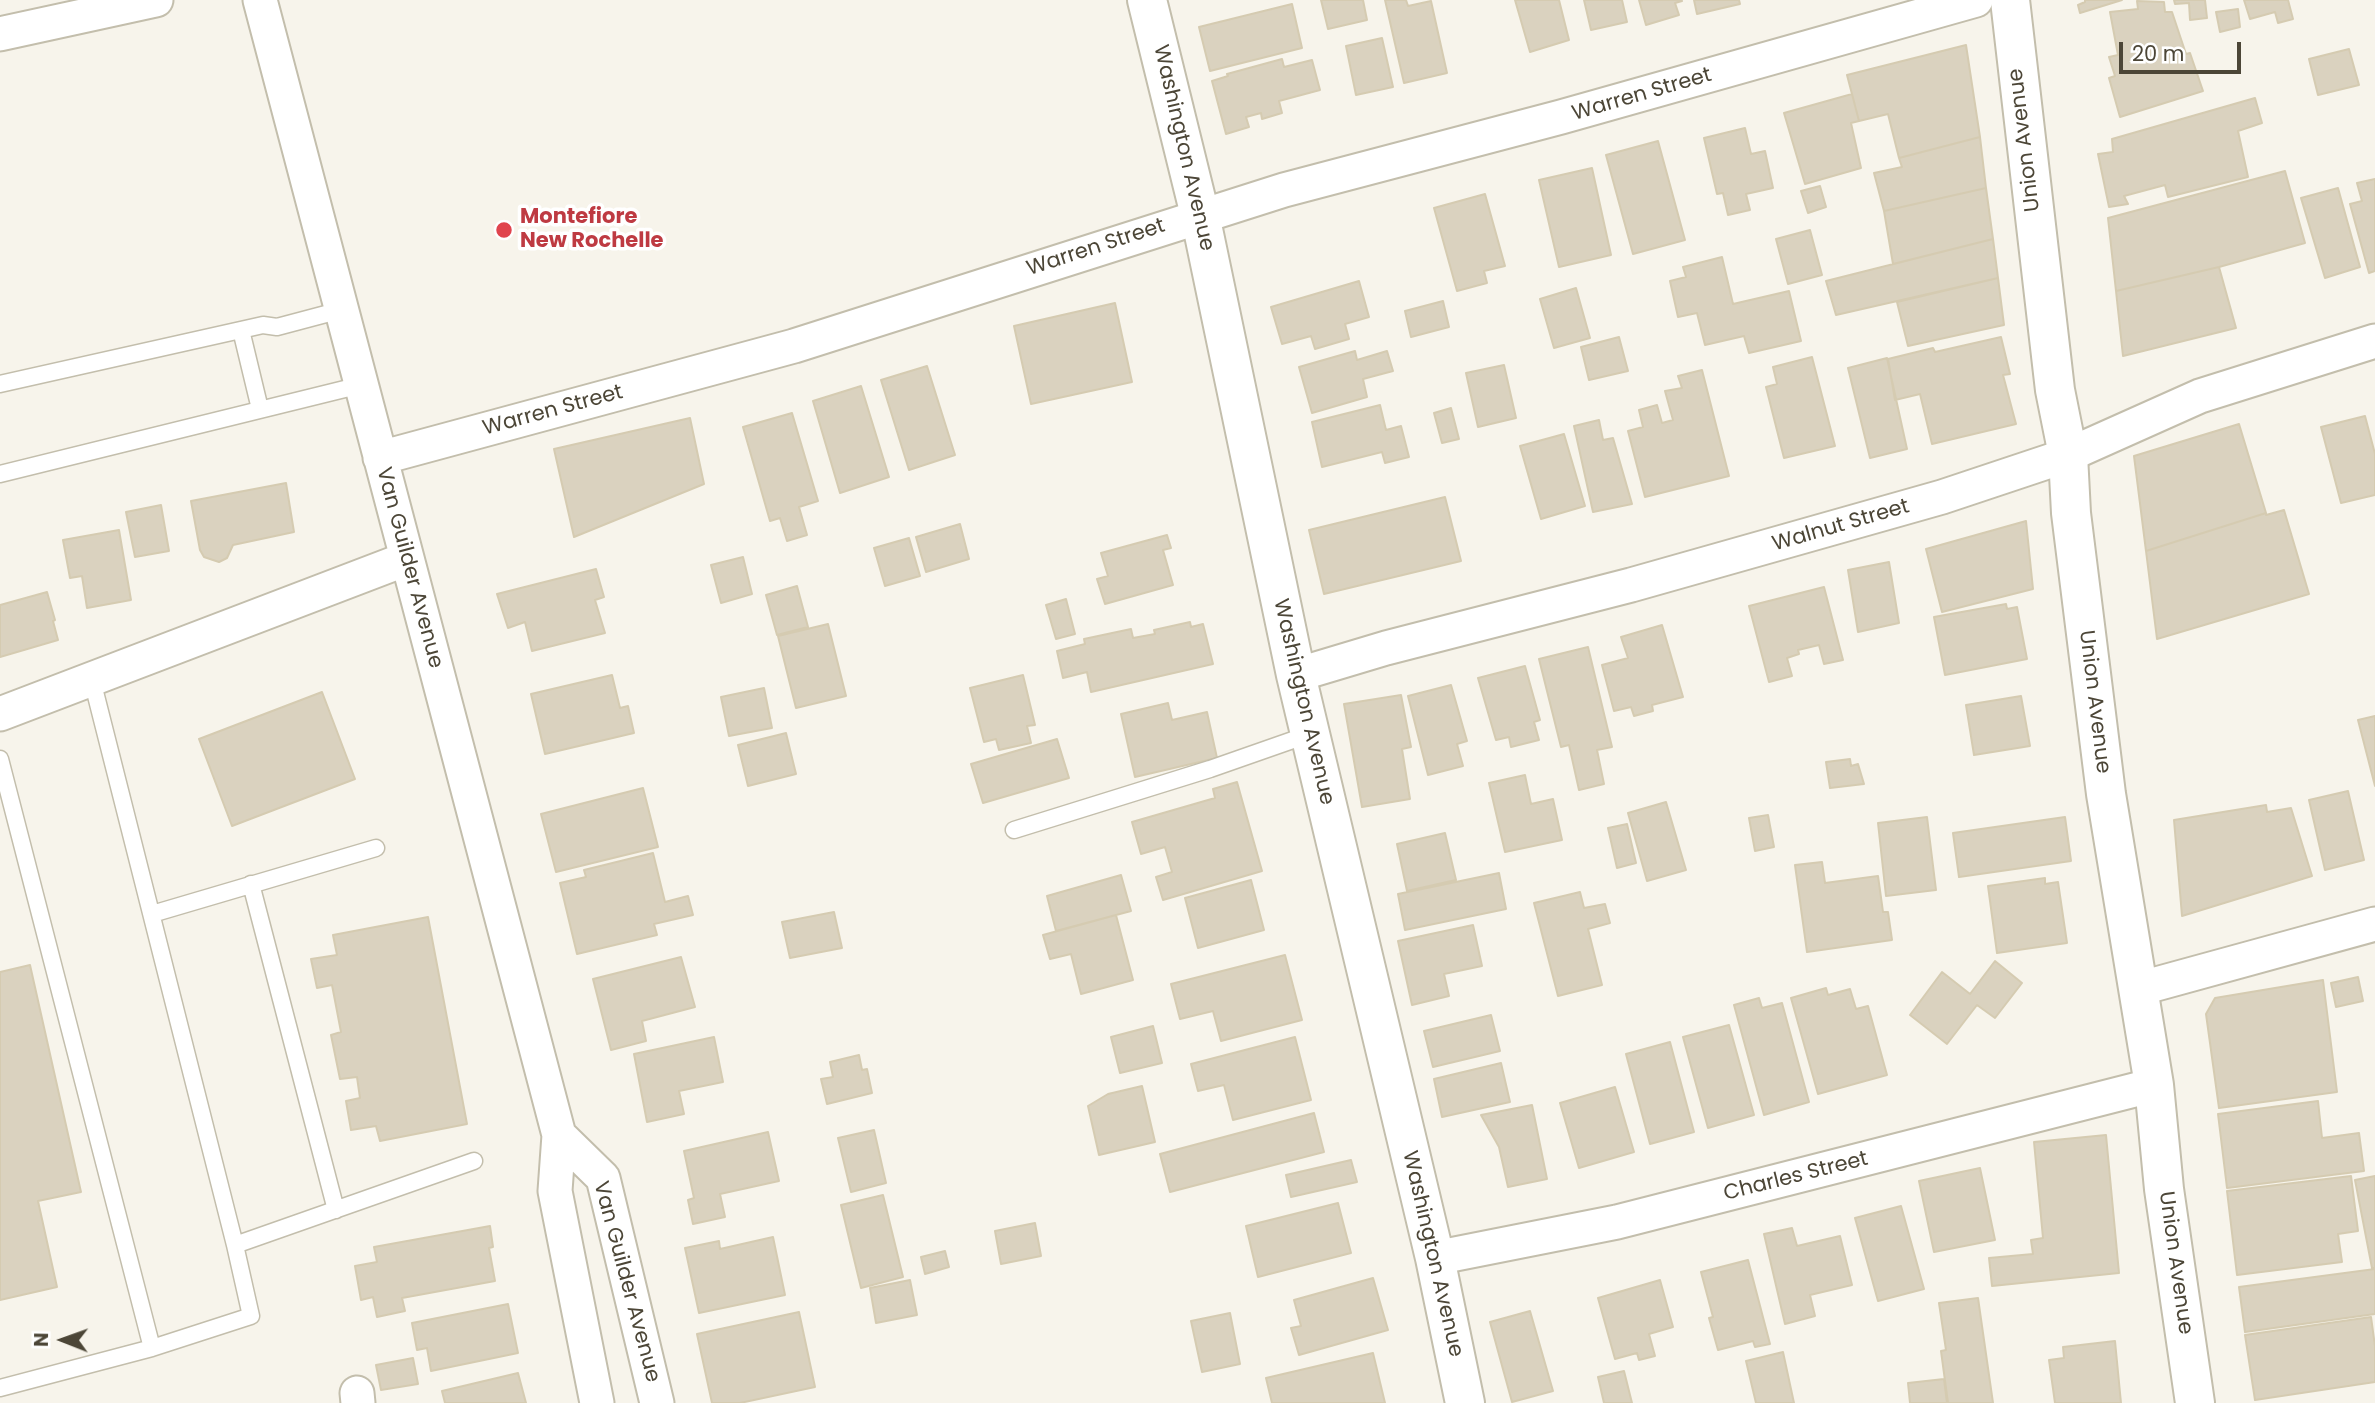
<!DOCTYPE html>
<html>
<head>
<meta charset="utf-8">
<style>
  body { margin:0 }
  #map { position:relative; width:2375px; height:1403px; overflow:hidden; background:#f7f4eb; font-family:Poppins,sans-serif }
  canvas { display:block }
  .north { position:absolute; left:28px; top:1305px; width:70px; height:70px; -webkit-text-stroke:5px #fff; paint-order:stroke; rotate:271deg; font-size:19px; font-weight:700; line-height:28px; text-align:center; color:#4c4637 }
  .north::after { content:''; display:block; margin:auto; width:24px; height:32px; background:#4c4637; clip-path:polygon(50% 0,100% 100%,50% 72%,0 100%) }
  .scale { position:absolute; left:2119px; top:42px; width:122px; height:32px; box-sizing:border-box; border:4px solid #4c4637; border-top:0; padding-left:9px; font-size:21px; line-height:24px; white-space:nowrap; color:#4c4637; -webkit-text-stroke:5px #fff; paint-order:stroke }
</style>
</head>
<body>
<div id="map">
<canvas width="2375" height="1403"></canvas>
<div class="north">N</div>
<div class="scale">20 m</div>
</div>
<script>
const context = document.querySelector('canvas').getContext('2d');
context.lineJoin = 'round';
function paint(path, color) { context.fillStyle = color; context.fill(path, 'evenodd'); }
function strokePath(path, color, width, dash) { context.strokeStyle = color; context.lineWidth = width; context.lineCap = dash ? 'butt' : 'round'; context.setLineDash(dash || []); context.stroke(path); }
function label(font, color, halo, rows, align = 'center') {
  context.font = font + ' Poppins,sans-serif'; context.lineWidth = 7; context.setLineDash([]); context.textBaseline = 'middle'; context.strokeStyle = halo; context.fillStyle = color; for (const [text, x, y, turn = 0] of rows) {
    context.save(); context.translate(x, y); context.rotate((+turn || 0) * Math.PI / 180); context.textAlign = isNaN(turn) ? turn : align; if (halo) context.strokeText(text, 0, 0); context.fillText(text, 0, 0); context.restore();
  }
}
const building = new Path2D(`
  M1321 0H1363L1367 20 1328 29Z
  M1385 0H1406L1408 6 1431 1 1447 73 1404 83Z
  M1515 0H1559L1569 40 1530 52Z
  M1584 0H1622L1627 22 1591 30Z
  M1639 0H1681L1682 1 1675 3 1679 15 1646 25Z
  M1694 0H1739L1740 4 1697 14Z
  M2085 0H2122L2080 13 2078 5 2085 2Z
  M2174 0H2205L2207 18 2190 20 2189 3 2175 4Z
  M2244 0H2288L2293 19 2278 23 2275 12 2250 19Z
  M2137 1 2164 2 2165 12H2172L2186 54 2190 53 2203 91 2120 117 2109 78 2115 76 2109 57 2118 55 2110 12 2138 9Z
  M1292 4 1302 48 1210 71 1199 27Z
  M2238 9 2240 27 2220 32 2216 12Z
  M1382 38 1393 87 1356 95 1346 46Z
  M1966 45 1980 137 1899 158 1888 114 1859 121 1847 75Z
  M2349 49 2359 85 2318 95 2309 59Z
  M1282 59 1284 67 1312 60 1320 90 1279 101 1282 113 1262 119 1261 113 1246 117 1249 127 1226 134 1212 81 1228 76 1227 74Z
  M1852 94 1859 121 1851 123 1861 168 1805 184 1784 113Z
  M2255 98 2262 123 2238 131 2248 177 2168 197 2165 185 2124 196 2128 204 2109 207 2098 154 2113 152 2112 139Z
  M1745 128 1751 154 1765 151 1773 188 1746 194 1750 210 1728 215 1723 193 1717 194 1704 138Z
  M1980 137 1986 188 1884 211 1874 173 1902 167 1899 158Z
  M1658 141 1685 240 1633 254 1606 155Z
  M1592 168 1611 255 1559 267 1539 180Z
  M2285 171 2305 243 2219 267 2116 291 2108 218Z
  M2375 179V271L2369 273 2350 204 2362 201 2357 183Z
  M1820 186 1826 207 1808 213 1801 191Z
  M1986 188 1993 239 1893 264 1884 211Z
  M2338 188 2360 267 2325 278 2301 198Z
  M1485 194 1505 266 1484 271 1487 283 1457 291 1434 208Z
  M1810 230 1822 275 1788 284 1776 239Z
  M1993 239 1998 278 1836 315 1826 281Z
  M1722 257 1733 304 1789 291 1801 341 1749 353 1744 336 1705 345 1697 313 1678 317 1670 281 1686 277 1683 267Z
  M2219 267 2236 328 2123 356 2116 291Z
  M1998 278 2004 325 1908 346 1897 302Z
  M1359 281 1369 317 1345 324 1349 339 1315 349 1311 336 1282 344 1271 307Z
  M1576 288 1590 338 1554 348 1540 299Z
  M1443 301 1449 327 1411 337 1405 311Z
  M1115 303 1132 382 1031 404 1014 326Z
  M1619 337 1628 371 1589 380 1581 347Z
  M2001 337 2010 374 2003 375 2016 424 1932 444 1920 394 1895 400 1888 359 1933 348 1935 352Z
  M1355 351 1357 360 1387 351 1393 371 1363 379 1367 397 1312 413 1299 367Z
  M1812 357 1835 446 1784 458 1766 387 1777 384 1773 367Z
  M1887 358 1907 449 1870 458 1848 368Z
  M1504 365 1516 418 1478 427 1466 373Z
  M927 366 955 455 909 470 881 380Z
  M1702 370 1729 476 1645 497 1628 431 1643 427 1639 410 1657 405 1662 423 1673 420 1665 391 1682 388 1678 376Z
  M861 386 889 477 840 493 813 401Z
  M1380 405 1386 430 1401 426 1409 457 1385 463 1382 452 1322 467 1312 422Z
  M1451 408 1459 439 1442 443 1434 413Z
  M792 413 818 501 799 507 807 535 787 541 780 518 770 521 743 427Z
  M2365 416 2375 454V495L2341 503 2321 427Z
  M690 418 704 484 574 537 554 449Z
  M1599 420 1603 440 1613 438 1632 504 1593 512 1574 426Z
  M2239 424 2266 513 2146 551 2134 456Z
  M1564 434 1585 506 1541 519 1520 446Z
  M286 483 294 532 233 545 227 558 219 562 204 557 200 550 191 501Z
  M1445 497 1461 561 1324 594 1309 530Z
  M161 505 169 551 135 557 126 512Z
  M2284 510 2309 594 2157 639 2146 551 2266 513V515Z
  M2026 521 2033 589 1942 612 1926 549Z
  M960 524 969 559 926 572 916 537Z
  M119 530 131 600 87 608 82 576 70 578 63 540Z
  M1167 535 1171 548 1163 550 1173 585 1105 604 1097 579 1108 576 1101 553Z
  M909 538 920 576 885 586 874 548Z
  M743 557 752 594 721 603 711 565Z
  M1889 562 1899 623 1858 632 1848 570Z
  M596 569 604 597 595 600 605 633 532 651 525 622 508 628 497 594Z
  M797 586 808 627 777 635 766 595Z
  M1824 587 1843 660 1824 664 1819 645 1798 650 1799 654 1787 658 1792 676 1769 682 1749 606Z
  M47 592 55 620 53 621 58 640 0 657V605Z
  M1066 599 1075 634 1056 639 1046 605Z
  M2006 604 2007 609 2017 607 2027 659 1945 675 1934 617Z
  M1190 622 1191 627 1203 624 1213 664 1091 692 1087 672 1063 678 1057 651 1085 644 1084 639 1131 629 1133 638 1155 634 1154 630Z
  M828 624 846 696 796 708 778 636Z
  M1662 625 1683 697 1652 705 1653 711 1634 716 1631 707 1614 711 1602 665 1628 658 1621 637Z
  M1588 647 1612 747 1597 750 1604 784 1579 790 1569 745 1561 747 1539 659Z
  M1525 666 1540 720 1534 722 1539 740 1511 747 1509 737 1496 740 1478 678Z
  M612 675 620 708 628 706 634 733 545 754 531 694Z
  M1023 675 1035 725 1027 726 1031 743 999 750 996 739 984 742 970 688Z
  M1451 685 1467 741 1457 744 1463 766 1428 775 1408 696Z
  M764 688 772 728 729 736 721 697Z
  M322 692 355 779 232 826 199 739Z
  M1401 695 1411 747 1402 749 1410 799 1362 807 1344 704Z
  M2021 696 2030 746 1974 755 1966 705Z
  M1168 703 1172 720 1207 712 1217 758 1135 777 1121 714Z
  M2375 716V786L2358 720Z
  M786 733 796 774 748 786 738 745Z
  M1057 739 1069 778 983 803 971 764Z
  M1850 759 1851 766 1858 764 1864 784 1830 788 1826 762Z
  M1525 775 1531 804 1553 799 1562 840 1505 852 1489 783Z
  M1237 782 1262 871 1163 900 1156 877 1172 872 1165 847 1141 854 1132 822 1215 798 1213 789Z
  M643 788 658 847 556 872 541 814Z
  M2348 791 2364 860 2325 870 2309 800Z
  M1666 802 1686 870 1647 881 1628 813Z
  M2266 805 2267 812 2291 808 2312 876 2182 916 2174 820Z
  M1768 815 1774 847 1755 851 1749 818Z
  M1927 817 1936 890 1886 896 1878 823Z
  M2065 817 2071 861 1959 877 1953 833Z
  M1627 824 1636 863 1617 868 1608 828Z
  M1445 833 1456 880 1407 891 1397 844Z
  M653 853 665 902 688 896 693 915 654 924 657 935 577 954 560 883 586 877 584 870Z
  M1822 862 1825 883 1878 876 1883 912H1888L1892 940 1807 952 1795 865Z
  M1499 873 1506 909 1405 930 1398 894Z
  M1121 875 1131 911 1056 931 1047 896Z
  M2045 878V884L2058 882 2067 943 1997 953 1988 886Z
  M1251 880 1264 930 1198 948 1185 898Z
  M1580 892 1584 908 1605 904 1610 923 1588 929 1602 985 1558 996 1534 903Z
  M834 912 842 948 790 958 782 922Z
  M1116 915 1133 980 1081 994 1071 954 1050 959 1043 935Z
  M428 917 467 1124 380 1141 376 1126 351 1130 346 1101 360 1098 357 1077 340 1079 331 1035 341 1032 332 985 317 988 311 959 337 955 333 935Z
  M1473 925 1482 966 1444 974 1449 996 1412 1005 1398 941Z
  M1285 955 1302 1020 1221 1041 1213 1011 1180 1019 1171 984Z
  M681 957 695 1007 642 1021 646 1041 611 1050 593 979Z
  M1995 961 2022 983 1995 1018 1977 1005 1947 1044 1910 1015 1942 972 1970 994Z
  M30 965 81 1192 38 1201 57 1287 0 1300V972Z
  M2358 977 2363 1001 2336 1007 2331 983Z
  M2323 980 2337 1092 2219 1108 2206 1014 2215 998Z
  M1826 988 1828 995 1850 989 1856 1009 1868 1006 1887 1075 1818 1094 1791 998Z
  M1759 998 1762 1008 1782 1003 1809 1102 1764 1115 1734 1005Z
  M1491 1015 1500 1051 1433 1067 1424 1031Z
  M1729 1025 1754 1115 1708 1128 1683 1037Z
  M1153 1026 1162 1063 1120 1073 1111 1037Z
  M714 1037 723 1082 679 1091 684 1114 647 1122 634 1054Z
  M1295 1037 1311 1100 1233 1120 1224 1085 1198 1091 1191 1064Z
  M1670 1042 1694 1132 1650 1144 1626 1054Z
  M859 1055 862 1070 867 1069 872 1093 827 1104 821 1079 833 1077 830 1062Z
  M1501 1063 1510 1102 1442 1117 1434 1079Z
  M1142 1086 1155 1142 1099 1155 1088 1106 1108 1094Z
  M1615 1087 1634 1152 1579 1168 1560 1103Z
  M2318 1101 2322 1138 2359 1133 2364 1171 2227 1188 2218 1114Z
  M1532 1105 1547 1179 1508 1187 1499 1147 1481 1115Z
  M1314 1113 1324 1152 1170 1192 1160 1154Z
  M874 1130 886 1183 851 1192 838 1138Z
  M768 1132 779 1181 720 1194 725 1217 693 1224 688 1200 694 1198 684 1151Z
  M2106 1135 2119 1273 1992 1286 1989 1258 2033 1254 2031 1240 2043 1238 2034 1142Z
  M1351 1160 1357 1182 1291 1197 1286 1175Z
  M1980 1168 1995 1240 1934 1252 1919 1181Z
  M2351 1176 2358 1231 2338 1234 2342 1262 2237 1275 2227 1191Z
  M2375 1176V1268H2372L2355 1180Z
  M883 1195 903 1277 861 1288 841 1205Z
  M1338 1203 1351 1253 1258 1277 1246 1226Z
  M1901 1206 1924 1289 1878 1301 1855 1218Z
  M1035 1223 1041 1256 1001 1264 995 1231Z
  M490 1226 493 1247 489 1248 495 1281 402 1298 405 1311 377 1317 373 1297 361 1300 355 1266 377 1262 374 1247Z
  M1792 1228 1797 1246 1840 1236 1852 1285 1810 1295 1815 1316 1785 1324 1764 1234Z
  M773 1237 785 1295 699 1313 685 1248 719 1241 720 1249Z
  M945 1251 949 1267 925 1274 921 1257Z
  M1748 1260 1770 1344 1755 1347 1753 1341 1718 1350 1709 1318 1713 1317 1701 1272Z
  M2375 1269V1314L2245 1332 2239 1287Z
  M1373 1278 1388 1330 1299 1355 1291 1328 1301 1326 1294 1300Z
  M910 1280 917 1315 876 1323 870 1288Z
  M1660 1280 1673 1327 1649 1334 1655 1356 1639 1360 1637 1353 1615 1359 1598 1298Z
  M1978 1298 1993 1403H1948L1941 1351 1946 1350 1939 1303Z
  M508 1304 518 1353 431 1371 427 1348 417 1350 412 1323Z
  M1530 1311 1553 1391 1512 1402 1490 1322Z
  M799 1312 815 1387 740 1403H712L697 1334Z
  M1230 1313 1240 1364 1202 1372 1191 1321Z
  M2371 1317 2375 1346V1382L2255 1400 2245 1335Z
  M2115 1341 2121 1403H2055L2049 1360 2064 1358 2063 1347Z
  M1783 1352 1794 1403H1756L1746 1361Z
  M1373 1353 1385 1403H1272L1266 1378Z
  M413 1358 418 1384 381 1390 376 1365Z
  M1624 1371 1632 1403H1604L1598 1377Z
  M518 1373 526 1403H445L442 1391Z
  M1944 1379 1947 1403H1910L1908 1383Z`);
paint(building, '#dad2bf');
strokePath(building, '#d5cbb1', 2);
const service = new Path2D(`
  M241 330 260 409
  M0 384 263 325 277 327 341 310
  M0 474 361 385
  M0 759 152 1348
  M1014 830 1210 769 1310 734
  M251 884 336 1210
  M152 914 376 848
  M235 1245 474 1161
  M0 1388 152 1348 251 1316 235 1245 92 680`);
const minor = new Path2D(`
  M260 0 559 1135 555 1191 597 1403
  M0 34 156 0
  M380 458 794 346 1284 190 1561 117 1976 0
  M1296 675 1386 648 1631 585 1942 497 2068 455 2200 396 2375 341
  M0 714 406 559
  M2138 989 2375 924
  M559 1135 603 1178 657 1403
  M1435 1258 1617 1222 2154 1085
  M357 1393 358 1403`);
const tertiary = new Path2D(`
  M1147 0 1200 215 1296 675 1435 1258 1465 1403
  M2010 0 2055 390 2068 455 2071 513 2106 794 2154 1085 2164 1189 2195 1403`);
strokePath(service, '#c3beac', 19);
strokePath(minor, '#c3beac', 37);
strokePath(tertiary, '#c3beac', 42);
strokePath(service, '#fff', 16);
strokePath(minor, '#fff', 33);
strokePath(tertiary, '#fff', 38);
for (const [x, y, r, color] of [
  [504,230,9,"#e0444e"]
]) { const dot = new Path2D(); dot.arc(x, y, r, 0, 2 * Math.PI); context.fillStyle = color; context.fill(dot); strokePath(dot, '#fff', 2.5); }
label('21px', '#4c4637', '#fff', [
  ["Warren Street",1642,95,-16],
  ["Union Avenue",2025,140,-97],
  ["Washington Avenue",1183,148,77],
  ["Warren Street",1096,248,-18],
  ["Warren Street",553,411,-15],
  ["Walnut Street",1841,526,-16],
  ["Van Guilder Avenue",409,568,75],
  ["Washington Avenue",1303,702,77],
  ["Union Avenue",2094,702,83],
  ["Charles Street",1796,1177,-14],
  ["Washington Avenue",1432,1254,77],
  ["Union Avenue",2175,1263,82],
  ["Van Guilder Avenue",626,1282,75]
]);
label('bold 21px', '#be3a42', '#fff', [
  ["Montefiore",520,218],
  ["New Rochelle",520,242]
], 'left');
</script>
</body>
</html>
